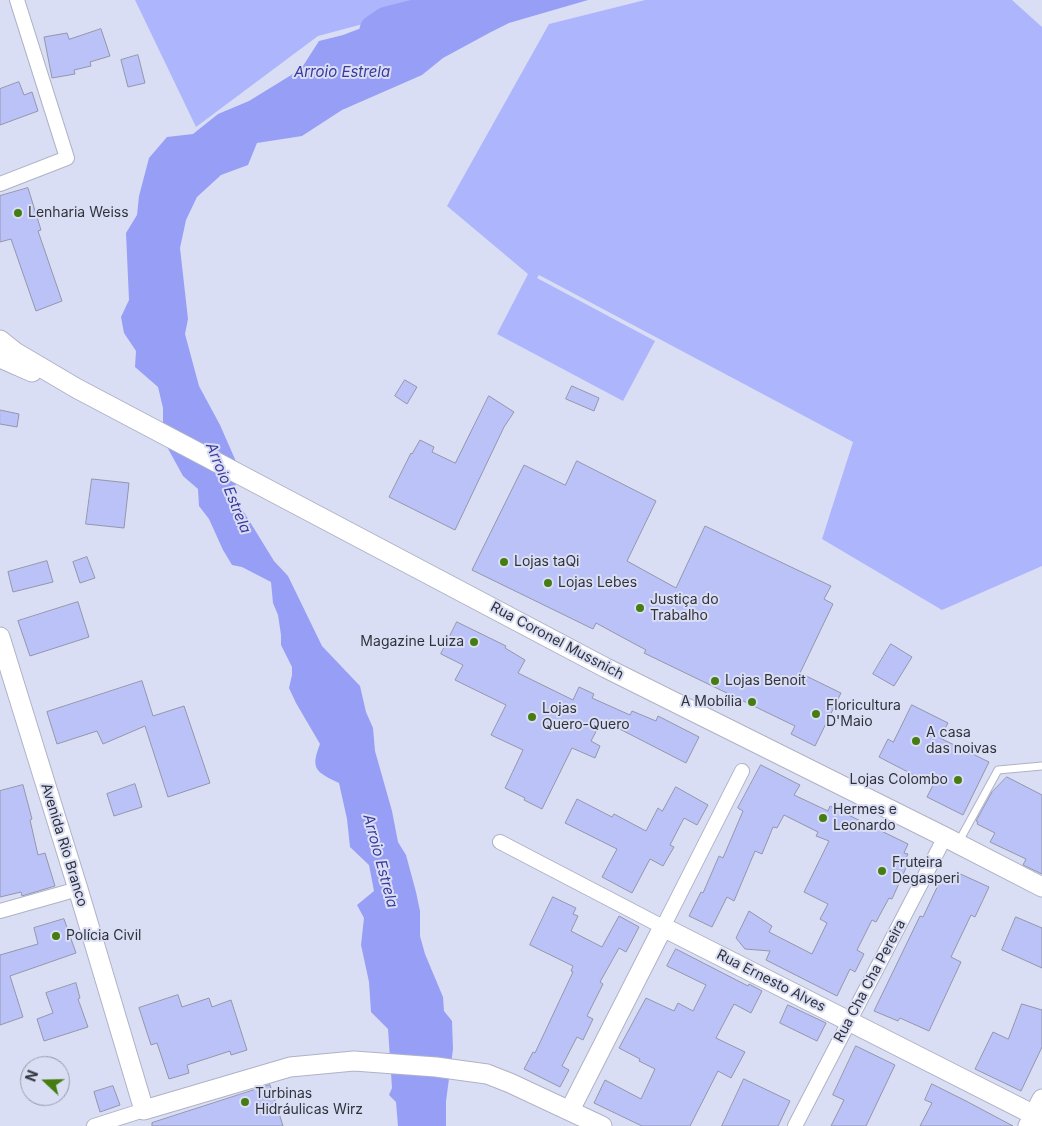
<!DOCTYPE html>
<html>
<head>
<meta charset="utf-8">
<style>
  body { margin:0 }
  #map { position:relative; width:1042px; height:1126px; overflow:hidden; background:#dadef4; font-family:Inter,sans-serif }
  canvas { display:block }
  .north { position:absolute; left:20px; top:1056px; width:50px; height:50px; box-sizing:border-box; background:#dadef4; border:1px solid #969aaa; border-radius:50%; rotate:291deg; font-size:14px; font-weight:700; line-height:20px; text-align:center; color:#31333b }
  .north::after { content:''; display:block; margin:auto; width:18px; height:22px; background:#467d12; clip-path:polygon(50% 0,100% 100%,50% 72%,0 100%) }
</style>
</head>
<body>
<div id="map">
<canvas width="1042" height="1126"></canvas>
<div class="north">N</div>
</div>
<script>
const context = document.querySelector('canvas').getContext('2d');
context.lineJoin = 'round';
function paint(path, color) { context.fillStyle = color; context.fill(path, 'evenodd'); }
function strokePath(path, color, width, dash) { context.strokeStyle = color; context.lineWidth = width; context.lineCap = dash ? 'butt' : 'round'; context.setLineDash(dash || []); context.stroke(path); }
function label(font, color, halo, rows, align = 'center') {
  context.font = font + ' Inter,sans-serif'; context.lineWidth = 4; context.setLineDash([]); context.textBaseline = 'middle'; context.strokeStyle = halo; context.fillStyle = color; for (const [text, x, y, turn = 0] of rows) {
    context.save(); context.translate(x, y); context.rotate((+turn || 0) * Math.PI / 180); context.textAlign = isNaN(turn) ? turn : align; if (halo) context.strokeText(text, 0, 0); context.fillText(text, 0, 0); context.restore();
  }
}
paint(new Path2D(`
  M135 0H453L318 36 196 127Z
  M645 0H1012L1042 27V566L942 610 822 539 853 442 539 275 537 278 655 341 623 401 497 334 528 274 447 206 549 24Z`), '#adb6fc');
paint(new Path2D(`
  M458 0H588L509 23 491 32 443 58 422 75 342 110 302 136 257 143 248 165 221 175 197 197 186 220 180 248 188 319 185 334 199 386 220 425 238 466 234 496 274 561 288 576 322 646 360 686 366 712 373 728 375 751 392 811 398 842 406 855 416 892 420 911V936L425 954 443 997 444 1011 452 1021 453 1049 446 1101V1126H398L396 1102 389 1095 392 1088 388 1029 371 1012 369 982 361 945 364 918 357 905 374 891 369 865 350 847 347 819 339 783C316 772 310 769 320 744L296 703 289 688 292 675V667L281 645V635L278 615 273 603 271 582 242 567 232 565 223 550 209 519 199 506 198 489 183 476 166 445 163 425V408L158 387 135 367 136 351 124 333 121 317 129 300 126 233 137 215 139 196 149 158 167 137 193 134 218 114 249 101 301 69 319 41 343 35 385 19 416 15Z`), '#969ff5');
strokePath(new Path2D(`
  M375 30 387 22 474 0`), '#969ff5', 31);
const building = new Path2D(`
  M101 29 110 56 90 62 91 66 74 70 75 74 52 78 44 37 67 33 69 39Z
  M138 55 145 83 128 87 121 60Z
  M19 82 24 95 32 92 38 111 0 125V89Z
  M28 188 41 230 38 231 62 301 36 311 11 239 0 242V196Z
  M405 380 417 387 407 404 395 396Z
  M572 386 599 398 594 411 566 399Z
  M489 396 514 412 504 427 455 530 389 497 411 453 412 454 420 440 434 447 432 452 455 463Z
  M0 410 19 414 17 427 0 424Z
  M577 461 656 501 627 561 676 588 705 526 831 586 824 599 833 604 800 673 841 693 815 746 791 734 795 726 644 653 646 650 596 623 593 629 472 570 524 465 565 485Z
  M92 479 129 483 124 528 86 524Z
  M87 557 95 578 80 583 73 562Z
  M47 561 53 582 13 592 8 572Z
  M78 602 89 637 30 656 18 621Z
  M457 622 506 646 505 648 525 660 518 673 573 700 579 687 594 694 592 698 630 715 632 711 656 721 658 716 699 737 686 763 602 720 591 741 600 746 595 758 572 748 542 809 524 800 525 798 505 788 523 750 491 735 506 705 455 680 463 665 441 654Z
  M891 644 912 657 894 686 873 674Z
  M142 681 153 716 184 706 210 783 168 797 145 726 103 744 97 731 57 744 47 712Z
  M912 705 948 723 940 738 989 762 963 815 927 797 933 785 879 757 888 739 893 742Z
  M761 765 800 785 794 795 828 811 830 806 908 844 904 853 908 854 906 858 910 859 892 899 889 898 876 922 872 920 857 950 864 954 855 972 850 969 837 996 766 960 770 951 745 949 736 938 749 911 772 926 769 932 812 954 827 923 820 919 828 904 804 892 829 841 816 836 818 832 784 815 777 828 773 827 762 854 755 851 734 901 727 897 712 927 689 916 701 892 703 893 719 856 723 858 743 811 738 808Z
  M1007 777 1042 795V874L1023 865 1026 859 990 842 995 833 977 824 978 822 976 821 992 792Z
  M135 784 142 807 114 816 107 794Z
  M23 785 32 819 30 820 38 855 45 853 55 886 22 896 21 892 0 897V791Z
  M676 787 708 805 697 825 684 818 670 845 674 847 663 866 650 859 632 893 602 877 617 849 565 823 577 799 612 817 614 814 646 831 658 808 662 811Z
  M956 872 989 887 975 917 971 915 951 957 961 962 929 1031 900 1018 898 1021 874 1011 920 916 923 917 941 879 951 883Z
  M553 897 576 908 573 914 578 916 571 931 602 947 619 916 639 927 626 952 619 948 600 982 603 984 587 1016 593 1019 583 1040 577 1037 562 1066 569 1070 560 1087 524 1069 533 1052 535 1053 573 972 571 971 573 966 530 945Z
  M1016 917 1042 928V968L1002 950Z
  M64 919 76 953 10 976 23 1017 0 1025V955L38 944 34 928Z
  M676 949 748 986 749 984 762 991 751 1013 734 1004 716 1038 745 1052 731 1078 718 1071 690 1126H642L594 1103 605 1080 641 1099 655 1069 639 1061 640 1059 619 1048 646 998 674 1011 678 1003 693 1011 706 985 667 966Z
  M76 983 80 998 78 999 88 1027 44 1041 37 1019 53 1013 46 993Z
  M178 995 182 1007 209 998 212 1007 231 1000 247 1050 231 1055 230 1051 187 1065 189 1073 169 1079 157 1043 151 1045 139 1008Z
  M1022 1004 1042 1010V1047L1021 1091 975 1069 993 1032 1008 1039Z
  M788 1005 826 1023 817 1041 780 1023Z
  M856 1046 895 1065 866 1126H831L844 1100 833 1095Z
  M744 1079 790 1101 778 1126H722Z
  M932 1084 966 1101 1013 1126H920L932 1103 925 1100Z
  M270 1085 283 1126H152V1123Z
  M113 1086 120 1105 100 1112 94 1092Z`);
paint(building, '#bbc2f8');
strokePath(building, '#9396ab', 1);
const lane = new Path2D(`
  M958 843 998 770 1042 766`);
const street = new Path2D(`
  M0 184 67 158 17 0
  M500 842 663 927 742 771
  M0 911 78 889
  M94 1126 144 1110
  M795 1126 945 837`);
const secondary = new Path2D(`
  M0 340 15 352 76 388 606 668 945 837 1042 887
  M0 358 32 372
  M0 637 78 889 144 1110 290 1067 354 1061 436 1067 487 1074 510 1083 602 1126
  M570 1110 663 927 1042 1119
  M1028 1126 1042 1099`);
strokePath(lane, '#afb2c7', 9);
strokePath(street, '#afb2c7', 16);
strokePath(secondary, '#afb2c7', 21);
strokePath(lane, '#fff', 7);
strokePath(street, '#fff', 14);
strokePath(secondary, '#fff', 19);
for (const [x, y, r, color] of [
  [18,213,5,"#467d12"],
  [504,562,5,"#467d12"],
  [548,583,5,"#467d12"],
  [640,608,5,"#467d12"],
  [474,642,5,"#467d12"],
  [715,681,5,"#467d12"],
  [752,702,5,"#467d12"],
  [816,714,5,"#467d12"],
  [532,717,5,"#467d12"],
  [916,741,5,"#467d12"],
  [958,780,5,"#467d12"],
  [823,818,5,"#467d12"],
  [882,871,5,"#467d12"],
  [56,936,5,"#467d12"],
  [245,1102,5,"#467d12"]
]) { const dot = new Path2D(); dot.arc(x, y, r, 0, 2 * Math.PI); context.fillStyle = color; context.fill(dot); strokePath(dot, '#dadef4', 2); }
label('14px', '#31333b', '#dadef4', [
  ["Lenharia Weiss",28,213],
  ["Lojas taQi",514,562],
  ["Lojas Lebes",558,583],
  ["Justiça do",650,600],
  ["Trabalho",650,616],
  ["Magazine Luiza",464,642,"right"],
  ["Lojas Benoit",725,681],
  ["A Mobília",742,702,"right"],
  ["Floricultura",826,706],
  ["D'Maio",826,722],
  ["Lojas",542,709],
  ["Quero-Quero",542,725],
  ["A casa",926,733],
  ["das noivas",926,749],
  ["Lojas Colombo",948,780,"right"],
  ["Hermes e",833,810],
  ["Leonardo",833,826],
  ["Fruteira",892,863],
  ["Degasperi",892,879],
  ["Polícia Civil",66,936],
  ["Turbinas",255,1094],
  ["Hidráulicas Wirz",255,1110]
], 'left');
label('14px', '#31333b', '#dadef4', [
  ["Rua Coronel Mussnich",557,641,28],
  ["Avenida Rio Branco",64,845,73],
  ["Rua Ernesto Alves",771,981,27],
  ["Rua Cha Cha Pereira",870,981,-62]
]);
label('italic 15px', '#3b399b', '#dadef4', [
  ["Arroio Estrela",342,72],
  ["Arroio Estrela",228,488,68],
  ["Arroio Estrela",380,861,75]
]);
</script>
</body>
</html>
